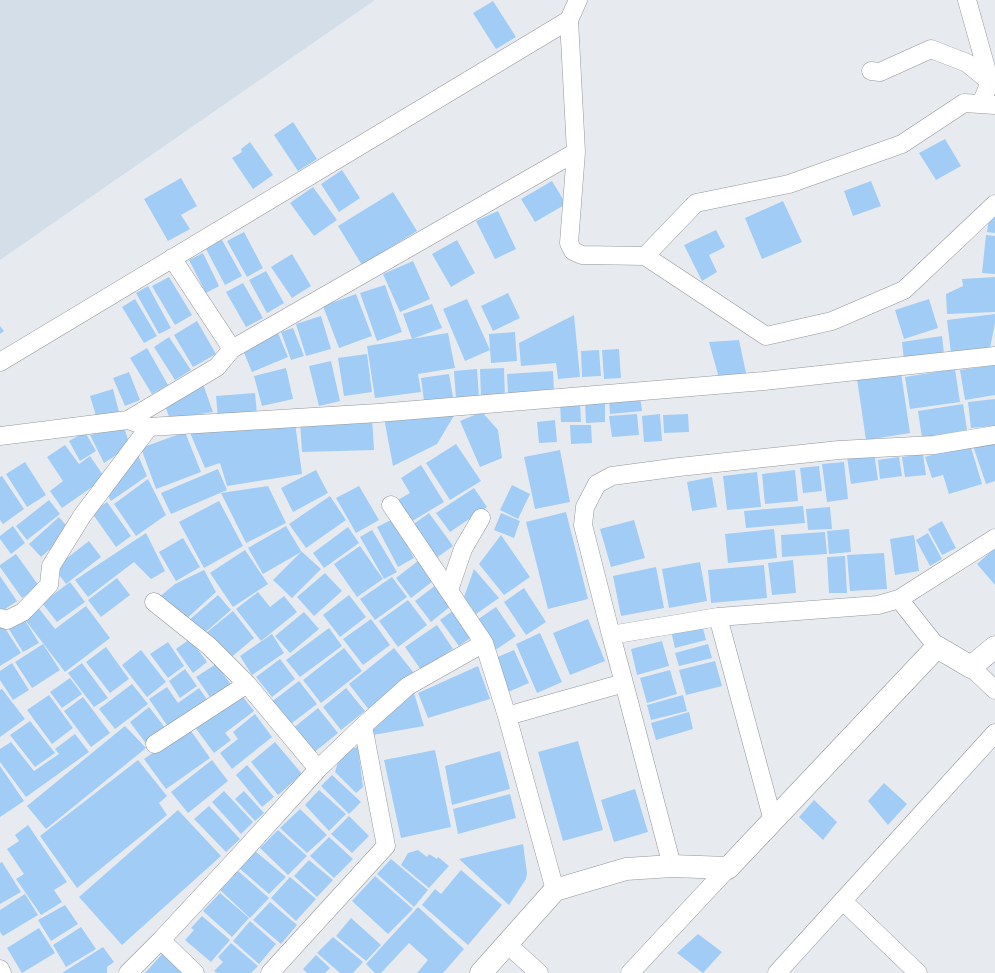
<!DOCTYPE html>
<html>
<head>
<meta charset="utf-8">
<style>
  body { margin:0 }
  canvas { display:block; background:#e7ebf0 }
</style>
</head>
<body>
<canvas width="995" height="973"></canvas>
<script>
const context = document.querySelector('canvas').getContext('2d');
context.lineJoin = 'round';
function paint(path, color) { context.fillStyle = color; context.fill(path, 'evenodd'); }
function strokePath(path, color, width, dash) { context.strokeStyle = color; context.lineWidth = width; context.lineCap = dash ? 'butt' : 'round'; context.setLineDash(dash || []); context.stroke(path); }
paint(new Path2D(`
  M0 0H375L0 260Z`), '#d4dee8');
paint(new Path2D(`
  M493 1 516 37 496 49 473 13Z
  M293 122 317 159 298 171 274 135Z
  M945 139 961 166 936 180 919 153Z
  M250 142 273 175 253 189 232 158 242 152 241 149Z
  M342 170 360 198 339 212 321 184Z
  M181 178 197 206 181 215 190 229 168 241 144 199Z
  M552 181 566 204 535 222 521 199Z
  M871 181 881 206 853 216 844 191Z
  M313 187 337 220 314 236 290 203Z
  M393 192 417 231 362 265 338 226Z
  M783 201 802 242 762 259 745 218Z
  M498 211 516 249 495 259 476 221Z
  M995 211V233L987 232 989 219Z
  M716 230 725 247 709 255 717 272 702 281 684 245Z
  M244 232 263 268 247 277 227 241Z
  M986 235 995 236V274L982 273Z
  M222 240 242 276 225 285 206 249Z
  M457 240 475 273 451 287 432 254Z
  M203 253 219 286 206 293 189 260Z
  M292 254 311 286 292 298 271 267Z
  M413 261 430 299 400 312 383 274Z
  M266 271 284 303 267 313 249 280Z
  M169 277 192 315 175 325 152 286Z
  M995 277V312L947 314 946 294 963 286 962 279Z
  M243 283 263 318 246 327 226 292Z
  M385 285 402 332 377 341 360 293Z
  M148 286 171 328 159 334 136 293Z
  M508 293 520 318 493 331 481 306Z
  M356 294 372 336 339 348 323 306Z
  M135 299 157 336 144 343 122 307Z
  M467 299 490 350 465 361 443 309Z
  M929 299 938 328 904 339 895 310Z
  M432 304 442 328 412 339 403 314Z
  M995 314V323L990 348 951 353 947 320Z
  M574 315 580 377 558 379 556 363 521 366 519 343Z
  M321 316 331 349 306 356 296 324Z
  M197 321 216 354 193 367 174 335Z
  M0 326 4 331 0 334Z
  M293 328 304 356 291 360 281 332Z
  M515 332 517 361 491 363 489 334Z
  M278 333 288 357 252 372 242 348Z
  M448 333 455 368 418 374 421 392 375 398 367 346Z
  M942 336 944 354 904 360 902 342Z
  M169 337 191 370 175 380 154 347Z
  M739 340 746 373 719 378 709 342Z
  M147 348 168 385 152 394 130 358Z
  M619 349 621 378 604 379 602 350Z
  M599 350 601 376 582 377 581 351Z
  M367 354 372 392 344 396 338 358Z
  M331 361 340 401 319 406 309 366Z
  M995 365V395L965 400 960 370Z
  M286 368 293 399 262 406 254 376Z
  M504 368 505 397 481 398 480 369Z
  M477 369 479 397 456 399 454 371Z
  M955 369 960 402 910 409 905 377Z
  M553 371 554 392 508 394 507 374Z
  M129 372 140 400 125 406 113 378Z
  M901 373 910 433 866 440 857 379Z
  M449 374 453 397 424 401 421 378Z
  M203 384 213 412 170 419 164 403Z
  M113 389 119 412 97 419 90 396Z
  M255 393 257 414 218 417 216 396Z
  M640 396 642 411 610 414 609 399Z
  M605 399V422L586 423 585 400Z
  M995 399V426L971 428 968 402Z
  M580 402 581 422H561L560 403Z
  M963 404 967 430 922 438 918 411Z
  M482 412 498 430 502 458 480 467 460 421Z
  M455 414 437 444 393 466 384 418Z
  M637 414 639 435 612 437 609 416Z
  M660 414 662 441 644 442 642 416Z
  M688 414 689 432 664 433 663 415Z
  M372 418 374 450 302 452 300 421Z
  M555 420 557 442 539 443 537 422Z
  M295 423 302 474 227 486 220 463 205 468 188 428Z
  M570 425H591L592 443 571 444Z
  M124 427 130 446 104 463 90 435Z
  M85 432 96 451 80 461 69 441Z
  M185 432 201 472 156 489 141 448Z
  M995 438V481L986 484 973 446Z
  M456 444 481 481 450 500 426 463Z
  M970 444 982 484 949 494 943 475 932 478 925 457Z
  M65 445 79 464 90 456 105 478 62 508 50 491 63 481 47 457Z
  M560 450 570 502 535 509 524 457Z
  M137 453 147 476 111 501 105 491Z
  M874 453 878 480 851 484 847 457Z
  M923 454 926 475 905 477 902 457Z
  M899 457 902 476 880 479 878 460Z
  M25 462 46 495 27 507 6 474Z
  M844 462 848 499 827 502 822 464Z
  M421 465 444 502 409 523 396 501 410 493 401 478Z
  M819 466 822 491 803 493 800 468Z
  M218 469 227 490 171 514 161 493Z
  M316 470 328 493 293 512 281 488Z
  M795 470 798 501 765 504 762 474Z
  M757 472 761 507 727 510 723 476Z
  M2 476 24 509 3 524 0 520V477Z
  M712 477 717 507 692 511 687 482Z
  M148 479 166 515 136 536 114 504Z
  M512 485 530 494 518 519 500 510Z
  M268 486 286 523 246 543 221 493Z
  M359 486 379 520 356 533 336 498Z
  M474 488 487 507 450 532 436 513Z
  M330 496 346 520 306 548 289 524Z
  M49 500 60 514 27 540 16 526Z
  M219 501 243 546 204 568 179 522Z
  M107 502 131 536 116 547 92 513Z
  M803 506 805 523 746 528 744 511Z
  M830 507 832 529 808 530 806 509Z
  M566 512 588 599 548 609 526 522Z
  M429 513 453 546 435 559 411 526Z
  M501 513 520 521 514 538 494 530Z
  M59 517 71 531 41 557 29 544Z
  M393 519 414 558 398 567 377 527Z
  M634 520 645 558 611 567 600 529Z
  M942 521 956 548 942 555 928 529Z
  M13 526 25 543 11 554 0 539V536Z
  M286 526 301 551 321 569 292 598 273 580 301 552 263 574 248 548Z
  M348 527 359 543 324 568 313 553Z
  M774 529 777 558 728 563 725 534Z
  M849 529 851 552 829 554 827 531Z
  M372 530 397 572 384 579 360 537Z
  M825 532 827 554 782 557 781 535Z
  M146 533 165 571 151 579 134 562 88 597 75 580Z
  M928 533 942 559 930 566 916 540Z
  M501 535 530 577 504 595 479 564Z
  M914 535 919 571 895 575 890 539Z
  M183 538 200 567 176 581 159 552Z
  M89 541 101 557 66 584 54 568Z
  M360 546 383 579 357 597 334 564Z
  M995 548V585L977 564Z
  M245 550 268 584 233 607 210 573Z
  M884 553 887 589 850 591 847 555Z
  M16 554 39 586 22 598 0 567V565Z
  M845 556 847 593H829L827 557Z
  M793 560 796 593 772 595 768 563Z
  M418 561 433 581 411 598 396 578Z
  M700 562 707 601 669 608 662 569Z
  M764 565 767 598 711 603 708 570Z
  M656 567 664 608 621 616 613 576Z
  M474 569 499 598 476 614 464 597Z
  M204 570 216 592 184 621 158 598 175 584Z
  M325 573 342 591 314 616 297 597Z
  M0 576 17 601 2 611 0 608Z
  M392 577 407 597 375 620 360 599Z
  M117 578 130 595 101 617 88 600Z
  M70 582 85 602 57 622 42 603Z
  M436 585 452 605 431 622 415 601Z
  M524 588 546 622 526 635 504 602Z
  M258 592 270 607 284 596 297 612 261 641 236 609Z
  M218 595 231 610 201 636 188 621Z
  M349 595 366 617 340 637 323 615Z
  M408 600 427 625 398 647 379 621Z
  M37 606 55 629 86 606 110 638 65 672 23 617Z
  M496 607 516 636 494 651 474 622Z
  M454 610 473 636 459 646 440 620Z
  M233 611 254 638 228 660 206 633Z
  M304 612 319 629 290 653 275 636Z
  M23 617 39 643 23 652 7 626Z
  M371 619 390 645 363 665 343 639Z
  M588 619 605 661 570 675 553 633Z
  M1 622 21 653 0 666V623Z
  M702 624 706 640 675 648 671 631Z
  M437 625 453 649 421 670 405 647Z
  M329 628 342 646 300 677 286 660Z
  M540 633 562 682 537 693 516 644Z
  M272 634 284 653 252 675 240 656Z
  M190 639 207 662 193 673 176 649Z
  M662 641 669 666 637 675 631 649Z
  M168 642 184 666 168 678 150 654Z
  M43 644 60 670 32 688 15 662Z
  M708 644 712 658 679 666 675 653Z
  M106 647 129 679 110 693 86 662Z
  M344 648 362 671 321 703 303 680Z
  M394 648 414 673 369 710 349 684Z
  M141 650 166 682 147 697 122 665Z
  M514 650 529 683 508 692 493 659Z
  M280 659 295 679 272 697 256 677Z
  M715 661 722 686 686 695 679 670Z
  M12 663 29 690 13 700 0 680V671Z
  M82 663 108 698 94 707 68 673Z
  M216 664 232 686 212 700 196 677Z
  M478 666 490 699 428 718 418 693Z
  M185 669 197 686 180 698 169 681Z
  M670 670 677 694 647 703 640 678Z
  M70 678 82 694 62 708 50 692Z
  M299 681 317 704 288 726 270 703Z
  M132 684 148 704 115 729 99 709Z
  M167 687 178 703 199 688 210 704 171 731 149 699Z
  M346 688 365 711 341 730 323 707Z
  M2 689 25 719 0 737V690Z
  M239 692 254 711 225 733 231 740 214 753 194 726Z
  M414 693 424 726 373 735 371 723Z
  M49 695 73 728 52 744 27 710Z
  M683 695 687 711 651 720 647 705Z
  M83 697 110 733 91 747 64 711Z
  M149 707 166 729 147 745 130 722Z
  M318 708 338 733 312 754 292 729Z
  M689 712 693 729 656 740 651 723Z
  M255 714 272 737 232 769 220 753 238 739 233 732Z
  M30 721 55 753 35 767 10 735Z
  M125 726 146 748 46 829 27 806Z
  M189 728 210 758 166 789 144 759Z
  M75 734 89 752 26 797 0 762V749L11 742 34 771 59 754 55 749Z
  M578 741 603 830 563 841 538 752Z
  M275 742 302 774 278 795 251 762Z
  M358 747 363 787 356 793 335 772 338 762 351 749Z
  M435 750 451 827 401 838 384 760Z
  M500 751 510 789 452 805 445 766Z
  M138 760 167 796 159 803 167 815 77 888 40 836Z
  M212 760 228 781 188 813 171 792Z
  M247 765 274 797 262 807 236 775Z
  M0 766 24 801 0 817Z
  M332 775 361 802 349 814 321 786Z
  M884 783 907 804 888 825 868 801Z
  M635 789 648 832 614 842 601 800Z
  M319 790 346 814 329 831 305 805Z
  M224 791 253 822 241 834 212 802Z
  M244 791 264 813 255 821 235 799Z
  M510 794 516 818 458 834 453 809Z
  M814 800 837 822 823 840 799 817Z
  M209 806 240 839 226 852 194 819Z
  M300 809 327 835 307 853 280 828Z
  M178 810 221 856 122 945 79 897Z
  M349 816 369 836 352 853 331 834Z
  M28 825 67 882 54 890 62 902 41 915 16 879 24 874 7 849 19 841 15 835Z
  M278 830 307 856 288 875 260 848Z
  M329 837 353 859 334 878 310 856Z
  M523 844 527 873 526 879 509 905 459 859Z
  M418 850 427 857 429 854 437 859 438 857 449 866 429 888 401 865 408 853Z
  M255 851 286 877 269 894 239 868Z
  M391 859 428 890 414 907 377 874Z
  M309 860 333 880 317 897 294 876Z
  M2 862 21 892 0 904V863Z
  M461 870 502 905 468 945 422 905 435 889 441 894Z
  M238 871 269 898 250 918 220 890Z
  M375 876 413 909 388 934 352 901Z
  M290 877 316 899 296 921 271 898Z
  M220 893 249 918 232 937 203 911Z
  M25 894 38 915 3 936 0 932V910Z
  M270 902 297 925 281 944 253 920Z
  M65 905 78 924 51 941 38 920Z
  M418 907 464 949 443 973H417L428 960 409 943 381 973H375L366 964Z
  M202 916 230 940 211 962 185 940 194 930 191 928Z
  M351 918 381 945 366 961 336 936Z
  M250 921 276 944 259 964 233 941Z
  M81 927 96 949 66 967 53 945Z
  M39 928 55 953 22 973 7 948Z
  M698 934 722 952 703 973 677 953Z
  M333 937 363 962 353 973H340L317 953Z
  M231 943 258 966 251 973H217L214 971 223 962 218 957Z
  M103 947 114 962 107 967V973H62Z
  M163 953 183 973H145Z
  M316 955 330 968 325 973H307L303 969Z`), '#a1ccf5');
const minor = new Path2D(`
  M578 0 569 20 576 152 569 243 573 251 582 255 645 256 696 203 789 184 902 144 964 103 995 105
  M967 0 990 82
  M871 71 880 72 931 49 967 63 990 82 981 104
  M645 256 766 336 832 321 904 290 995 204
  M172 258 232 349 576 152
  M0 362 569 20
  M128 420 217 367 232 349
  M0 436 128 420 149 427 378 413 764 381 995 356
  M391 505 484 643
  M449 590 463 549 481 518
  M154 602 209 646 247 684
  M718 617 878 605 899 599
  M0 618 7 620 23 612 49 585 51 566 82 516 149 427
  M611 635 583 525 585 507 597 484 612 476 679 467 839 450 934 445 995 435
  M937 647 899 599 995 538
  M971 667 995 690
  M624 683 611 635 718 617 773 821
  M155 744 247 684 318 769
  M555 890 507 716 624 683 672 866
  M843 901 918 973
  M161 940 195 973
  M507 944 539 973
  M0 969 2 973
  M128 973 161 940 240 855 318 769 363 726 408 686 484 643 507 716
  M270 973 386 846 363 726
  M630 973 728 868
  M777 973 995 733`);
const tertiary = new Path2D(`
  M481 973 555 890 626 869 672 866 728 868 937 647 971 667 995 647`);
strokePath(minor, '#93979b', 19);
strokePath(tertiary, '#93979b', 23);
strokePath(minor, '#fff', 18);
strokePath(tertiary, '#fff', 22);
</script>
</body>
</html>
